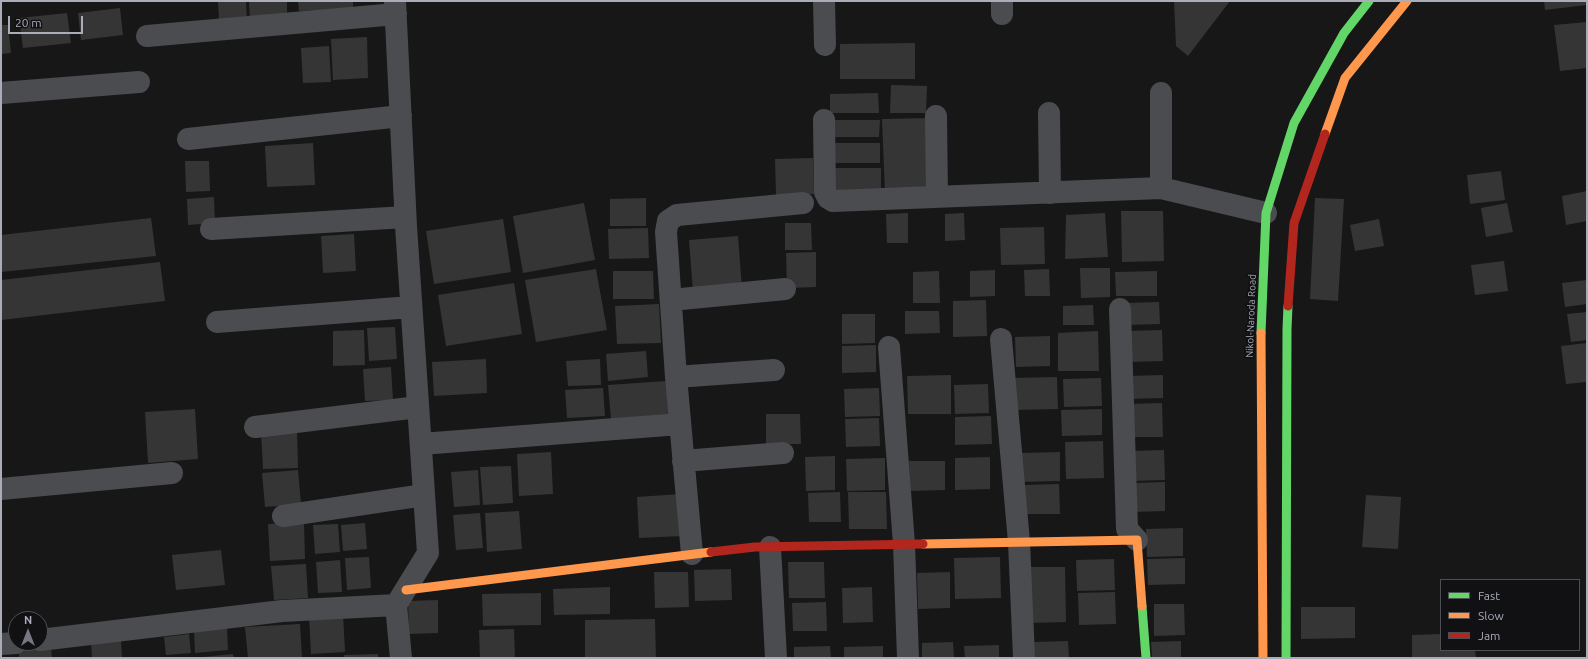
<!DOCTYPE html>
<html>
<head>
<meta charset="utf-8">
<style>
  body { margin:0 }
  #map { position:relative; width:1588px; height:659px; overflow:hidden; background:#171717; font-family:Ubuntu,sans-serif }
  canvas { display:block }
  .frame { position:absolute; inset:0; border:2px solid #a8adb8; pointer-events:none }
  .legend { position:absolute; left:1440px; top:579px; width:140px; height:72px; box-sizing:border-box; background:#111113; border:1px solid #4d4f55; margin:0; padding:5px 7px; list-style:none; font-size:12px; color:#a8adb8 }
  .legend li { display:flex; align-items:center; gap:8px; height:20px }
  .legend b { width:20px; border:1px solid #4d4f55 }
  .north { position:absolute; left:8px; top:611px; width:40px; height:40px; box-sizing:border-box; background:#111113; border:1px solid #4d4f55; border-radius:50%; rotate:0deg; font-size:11px; font-weight:700; line-height:16px; text-align:center; color:#a8adb8 }
  .north::after { content:''; display:block; margin:auto; width:14px; height:18px; background:#757880; clip-path:polygon(50% 0,100% 100%,50% 72%,0 100%) }
  .scale { position:absolute; left:8px; top:16px; width:75px; height:18px; box-sizing:border-box; border:2px solid #a8adb8; border-top:0; padding-left:5px; font-size:12px; line-height:14px; white-space:nowrap; color:#a8adb8; -webkit-text-stroke:3px #111113; paint-order:stroke }
</style>
</head>
<body>
<div id="map">
<canvas width="1588" height="659"></canvas>
<div class="frame"></div>
<ul class="legend">
<li><b style="height:5px;background:#63d668"></b>Fast</li>
<li><b style="height:5px;background:#ff974d"></b>Slow</li>
<li><b style="height:5px;background:#b3261e"></b>Jam</li>
</ul>
<div class="north">N</div>
<div class="scale">20 m</div>
</div>
<script>
const context = document.querySelector('canvas').getContext('2d');
context.lineJoin = 'round';
function paint(path, color) { context.fillStyle = color; context.fill(path, 'evenodd'); }
function strokePath(path, color, width, dash) { context.strokeStyle = color; context.lineWidth = width; context.lineCap = dash ? 'butt' : 'round'; context.setLineDash(dash || []); context.stroke(path); }
function label(font, color, halo, rows, align = 'center') {
  context.font = font + ' Ubuntu,sans-serif'; context.lineWidth = 3.5; context.setLineDash([]); context.textBaseline = 'middle'; context.strokeStyle = halo; context.fillStyle = color; for (const [text, x, y, turn = 0] of rows) {
    context.save(); context.translate(x, y); context.rotate((+turn || 0) * Math.PI / 180); context.textAlign = isNaN(turn) ? turn : align; if (halo) context.strokeText(text, 0, 0); context.fillText(text, 0, 0); context.restore();
  }
}
paint(new Path2D(`
  M218 1H246L247 20 219 21Z
  M249 1H287V20L250 22Z
  M298 1H353V9L299 11Z
  M1174 1H1230L1188 56 1176 46Z
  M1544 1H1587V5L1545 10Z
  M120 8 123 35 81 40 78 13Z
  M67 13 71 43 23 48 19 18Z
  M1587 22V68L1560 71 1554 25Z
  M1 25H8L11 53 1 54Z
  M367 37 368 78 333 80 331 39Z
  M915 43V79H840V44Z
  M329 46 331 82 303 83 301 48Z
  M891 85 927 86 926 113H890Z
  M878 93 879 113H830V94Z
  M931 118 933 193 885 194 882 119Z
  M831 120H880L879 137H831Z
  M313 143 315 185 267 187 265 146Z
  M831 143H880V163H831Z
  M813 158 814 194 776 195 775 159Z
  M185 161H209L210 191 186 192Z
  M831 168H881V194H831Z
  M1501 171 1505 200 1470 204 1467 175Z
  M1587 191V221L1566 225 1562 196Z
  M214 197 215 223 188 225 187 199Z
  M646 198V226H610V199Z
  M1315 198 1344 199 1338 301 1310 299Z
  M584 203 595 260 523 273 513 216Z
  M1507 203 1513 232 1486 237 1481 208Z
  M1121 211H1163L1164 261 1122 262Z
  M908 213V243H887L886 214Z
  M964 213 965 240 945 241V214Z
  M1105 213 1108 257 1065 259 1066 215Z
  M151 218 156 256 1 272V235Z
  M503 219 511 272 434 284 426 231Z
  M1379 219 1384 246 1355 251 1350 225Z
  M785 223H811L812 250H785Z
  M1044 227 1045 264 1001 265 1000 228Z
  M648 228 649 258 609 259 608 229Z
  M354 234 356 271 323 273 321 236Z
  M738 236 742 288 693 292 689 240Z
  M816 252V287L787 288 786 253Z
  M1504 261 1508 291 1475 295 1471 265Z
  M160 262 165 301 1 320V280Z
  M1080 268H1110V297L1081 298Z
  M596 269 607 330 536 342 525 280Z
  M1049 269 1050 296H1025L1024 270Z
  M995 270V296L970 297V271Z
  M613 271H653L654 299H613Z
  M939 271 940 303H913V272Z
  M1157 271V296H1116L1115 272Z
  M1587 280V304L1565 307 1562 283Z
  M514 283 522 334 446 346 438 295Z
  M986 300 987 336 953 337V301Z
  M1159 302 1160 324 1125 325V303Z
  M659 304 661 343 617 344 615 306Z
  M1093 305 1094 325H1063V306Z
  M905 311H939L940 333 905 334Z
  M1587 312V340L1571 342 1567 314Z
  M842 314H875V343L842 344Z
  M395 327 397 359 369 361 367 328Z
  M364 330 365 365 333 366V331Z
  M1162 330 1163 361 1127 362 1126 331Z
  M1098 331 1099 371H1058V333Z
  M1050 336V366L1016 367 1015 337Z
  M1587 343V382L1566 384 1561 346Z
  M876 345V372L842 373V346Z
  M646 351 648 377 608 381 606 354Z
  M486 359 487 393 434 396 432 362Z
  M600 359 601 385 568 386 566 361Z
  M391 367 393 400 365 401 363 369Z
  M951 375V414H908L907 376Z
  M1163 375V398L1127 399V376Z
  M1057 377 1058 409 1014 410 1013 378Z
  M1101 378 1102 406 1064 407 1063 379Z
  M666 381 669 414 611 419 608 385Z
  M988 384 989 413 955 414 954 385Z
  M603 388 605 416 567 418 565 390Z
  M879 388 880 416 845 417 844 389Z
  M1162 403 1163 437H1127V404Z
  M195 409 198 459 148 463 145 412Z
  M1102 409V435L1062 436 1061 410Z
  M766 414H800L801 444H766Z
  M991 416 992 444 955 445V417Z
  M879 418 880 446 846 447 845 419Z
  M297 429 298 468 263 469 261 431Z
  M1103 441 1104 478 1066 479 1065 442Z
  M1164 450 1165 480 1131 481 1130 451Z
  M551 452 553 494 519 496 517 454Z
  M1060 452V481L1021 482V453Z
  M835 456V490L806 491 805 457Z
  M990 457V489L955 490V458Z
  M885 458V490L847 491 846 459Z
  M909 461H945V490L910 491Z
  M511 466 513 503 483 505 480 467Z
  M298 470 301 504 265 507 262 473Z
  M478 470 480 505 454 507 451 472Z
  M1165 482V511L1132 512 1131 483Z
  M1059 484 1060 514H1021V485Z
  M840 492 841 522H809L808 493Z
  M848 492H886L887 529H849Z
  M680 494 683 536 639 538 637 497Z
  M1366 495 1401 497 1398 549 1362 547Z
  M519 511 522 549 487 552 485 513Z
  M480 513 483 548 456 550 453 515Z
  M304 522 305 559 270 561 268 524Z
  M365 523 367 549 343 551 341 525Z
  M338 524 340 552 315 554 313 525Z
  M1183 528V556L1147 557 1146 529Z
  M221 550 225 585 176 590 172 555Z
  M369 557 371 588 347 590 345 558Z
  M1000 557 1001 598 955 599 954 558Z
  M1185 558V584L1148 585 1147 559Z
  M1114 559 1115 590 1077 591 1076 560Z
  M340 560 342 592 318 593 316 562Z
  M788 562H824L825 598H789Z
  M306 564 308 598 274 600 271 566Z
  M1029 567H1065L1066 622 1030 623Z
  M731 569 732 600 695 601 694 570Z
  M654 572H688L689 607 655 608Z
  M950 572V608L918 609 917 573Z
  M610 587V614L554 615 553 589Z
  M872 587 873 622 843 623 842 588Z
  M1115 592 1116 624 1079 625 1078 593Z
  M541 593V625L483 626 482 594Z
  M438 600V633L409 634 408 601Z
  M826 602 827 631H793L792 603Z
  M1154 604H1184L1185 635 1154 636Z
  M1301 607H1355V638L1301 639Z
  M343 613 345 652 311 654 309 615Z
  M655 619 656 658H585V620Z
  M300 624 302 658H248L245 627Z
  M227 627 228 650 195 653 194 630Z
  M514 629 515 658H480L479 630Z
  M189 634 191 653 166 655 164 637Z
  M1441 634V650H1475L1476 658H1412V635Z
  M121 640 122 658H92L91 642Z
  M1068 641 1069 658H1034L1033 642Z
  M1181 641V658H1152L1151 642Z
  M953 642 954 658H922V643Z
  M999 645V658H965L964 646Z
  M830 646 831 658H794V647Z
  M883 646V658H844V647Z
  M51 648 52 658H19V650Z
  M233 654 234 658H203V657Z
  M378 654V658H344V655Z`), '#353536');
strokePath(new Path2D(`
  M395 1 406 226 428 553 396 605 401 658
  M824 1 825 45
  M1002 1V14
  M147 36 396 14
  M1 93 139 82
  M1049 113 1050 193
  M936 116 937 197
  M824 120 825 192 828 198 833 201 1161 188V93
  M188 139 401 116
  M1161 188 1266 213
  M211 229 405 217
  M671 300 785 289
  M1120 309 1127 529 1137 540
  M217 322 411 307
  M1001 339 1019 542 1024 658
  M889 347 904 544 908 658
  M676 377 774 370
  M255 427 418 407
  M421 444 680 424
  M683 461 783 453
  M1 489 172 473
  M283 516 424 495
  M770 547 776 658
  M692 554 676 377 666 232 668 221 677 215 803 203
  M40 640 282 611 396 605
  M1 644 16 643`), '#4b4c50', 22);
strokePath(new Path2D(`
  M1261 333 1266 213 1294 123 1344 33 1369 1
  M1142 606 1146 658
  M1286 658 1287 329 1288 306`), '#63d668', 9);
strokePath(new Path2D(`
  M1325 134 1345 78 1407 1
  M1261 333 1263 658
  M923 544 1137 540 1142 606
  M406 590 711 552`), '#ff974d', 9);
strokePath(new Path2D(`
  M1288 306 1294 223 1325 134
  M711 552 755 547 923 544`), '#b3261e', 9);
label('10px', '#a8adb8', '#111113', [
  ["Nikol-Naroda Road",1251,316,-88]
]);
</script>
</body>
</html>
